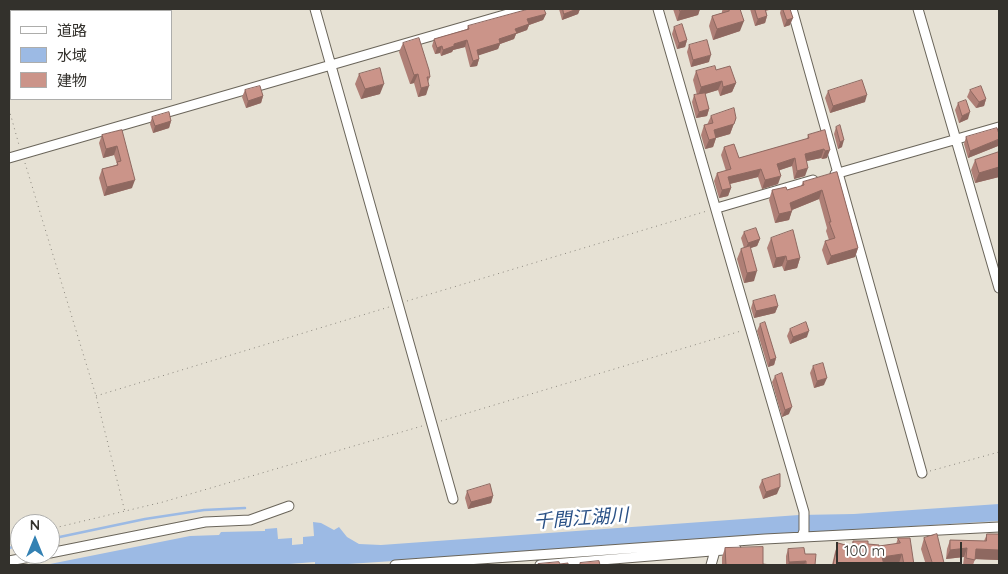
<!DOCTYPE html>
<html>
<head>
<meta charset="utf-8">
<style>
  body { margin:0 }
  #map { position:relative; width:1008px; height:574px; overflow:hidden; background:#e6e1d4; font-family:Quicksand,"Noto Sans JP",sans-serif }
  canvas { display:block }
  .frame { position:absolute; inset:0; border:10px solid #33312c; pointer-events:none }
  .legend { position:absolute; left:10px; top:10px; width:162px; height:90px; box-sizing:border-box; background:#fff; border:1px solid #adadab; margin:0; padding:6px 9px; list-style:none; font-size:15px; color:#33312c }
  .legend li { display:flex; align-items:center; gap:10px; height:25px }
  .legend b { width:25px; border:1px solid #adadab }
  .north { position:absolute; left:10px; top:514px; width:50px; height:50px; box-sizing:border-box; background:#fff; border:1px solid #adadab; border-radius:50%; rotate:0deg; font-size:14px; font-weight:700; line-height:20px; text-align:center; color:#33312c }
  .north::after { content:''; display:block; margin:auto; width:18px; height:22px; background:#3381b3; clip-path:polygon(50% 0,100% 100%,50% 72%,0 100%) }
  .scale { position:absolute; left:836px; top:542px; width:126px; height:22px; box-sizing:border-box; border:2px solid #33312c; border-top:0; padding-left:6px; font-size:15px; line-height:18px; white-space:nowrap; color:#33312c; -webkit-text-stroke:4px #fff; paint-order:stroke }
</style>
</head>
<body>
<div id="map">
<canvas width="1008" height="574"></canvas>
<div class="frame"></div>
<ul class="legend">
<li><b style="height:6px;background:#fff"></b>道路</li>
<li><b style="height:14px;background:#9cbae4"></b>水域</li>
<li><b style="height:14px;background:#cb9489"></b>建物</li>
</ul>
<div class="north">N</div>
<div class="scale">100 m</div>
</div>
<script>
const context = document.querySelector('canvas').getContext('2d');
context.lineJoin = 'round';
function paint(path, color) { context.fillStyle = color; context.fill(path, 'evenodd'); }
function strokePath(path, color, width, dash) { context.strokeStyle = color; context.lineWidth = width; context.lineCap = dash ? 'butt' : 'round'; context.setLineDash(dash || []); context.stroke(path); }
function label(font, color, halo, rows, align = 'center') {
  context.font = font + ' Quicksand,"Noto Sans JP",sans-serif'; context.lineWidth = 5; context.setLineDash([]); context.textBaseline = 'middle'; context.strokeStyle = halo; context.fillStyle = color; for (const [text, x, y, turn = 0] of rows) {
    context.save(); context.translate(x, y); context.rotate((+turn || 0) * Math.PI / 180); context.textAlign = isNaN(turn) ? turn : align; if (halo) context.strokeText(text, 0, 0); context.fillText(text, 0, 0); context.restore();
  }
}
paint(new Path2D(`
  M999 504V521C777 534 555 551 333 565H315V562L276 565H45L190 536 219 535 221 532 265 531V529L277 528 278 539 292 538V545L303 544V537L314 536 313 522 321 523 334 530 339 527 347 537 359 544 381 545 799 515 854 514Z`), '#9cbae4');
strokePath(new Path2D(`
  M50 539 145 519 204 510 245 508
  M9 548 20 545`), '#9cbae4', 2.5);
const street = new Path2D(`
  M315 9 453 499
  M658 9C707 176 754 345 804 512V531L802 536
  M792 9 922 473
  M918 9 999 288
  M9 158 525 9
  M835 174 999 127
  M717 208 813 180
  M50 553 205 522 250 520 289 506
  M9 561 46 554
  M395 565 765 539 999 527
  M540 565 736 549
  M711 565 715 551`);
strokePath(street, '#6a655a', 11);
strokePath(new Path2D(`
  M9 109 19 145
  M25 163 96 396 125 512
  M407 301 707 211
  M96 396 389 307
  M441 421 741 331
  M930 471 999 452
  M50 529 163 502 422 426
  M9 537 20 535`), '#89857c', 1, [1, 4]);
strokePath(street, '#fff', 9);
paint(new Path2D(`
  M559 9H580L578 14 562 20Z
  M673 9H700L698 15 677 21Z
  M723 9H740V31L713 40 709 26 712 16 722 13V11Z
  M750 9H772L766 11 767 16 765 23 755 26Z
  M781 9H790V25L784 27 780 13Z
  M546 14 543 20 529 25 527 30 516 34 514 39 500 44 498 49 478 55 479 59 477 66 470 67 465 47 453 50 452 52 441 56 440 53 435 54 432 46 434 39 467 29 468 26Z
  M674 27 687 40 685 47 677 49 672 34Z
  M403 43 430 77 428 82 426 95 418 97 414 83 410 84 399 52Z
  M689 45 709 62 691 67 687 52Z
  M716 70 736 83 732 92 720 96 718 90 705 94 709 109 707 116 696 118 692 102 694 95H697L693 80 696 71Z
  M359 74 380 94 361 99 355 84Z
  M245 90 263 96 261 103 246 108 242 97Z
  M970 90 986 99 984 106 976 108 967 97Z
  M828 91 865 102 830 113 825 98Z
  M958 103 968 119 959 123 955 110Z
  M711 116 736 118 730 134 716 138 713 147 705 149 701 135 704 125H707Z
  M152 117 171 121 169 128 153 133 150 124Z
  M836 127 842 147 838 149 834 134Z
  M122 130 132 188 104 196 99 178 102 169 116 165 117 164 114 155 103 158 99 143 102 135Z
  M825 130 827 158 822 159 821 158 807 161 805 176 794 179 792 166 780 170 778 184 762 189 758 177 730 184 731 188 728 196 719 198 714 181 717 173 726 171 721 155 724 147 739 158 807 139 808 135Z
  M966 137 998 146 968 158 964 144Z
  M999 152V177L975 183 971 170 975 160Z
  M837 172 858 248 855 257 827 265 822 250 825 241 829 240 826 231 827 228 819 199 792 210 789 220 775 223 769 200 772 190H787L801 186 803 182Z
  M744 232 760 239 757 246 750 248 754 281 744 283 737 259 741 249 744 248 741 238Z
  M771 238 800 258 797 268 784 271 782 266 773 268 767 248Z
  M753 301 778 306 775 313 754 318 751 308Z
  M760 324 776 358 774 365 768 367 757 331Z
  M790 329 807 337 790 344 787 336Z
  M813 366 824 385 814 388 810 373Z
  M775 376 789 414 782 417 772 382Z
  M762 480 777 494 763 499 759 487Z
  M467 491 493 496 491 503 468 509 465 498Z
  M987 534H999V560L975 559 973 565H963L964 557 946 559 947 549 950 540 984 541Z
  M898 538 914 565H899V563L884 565H832L835 552 838 543 851 546 853 541 879 546 896 544Z
  M924 538 944 563 943 565H926L921 549Z
  M725 548 763 564 771 565H722V557Z
  M788 549 805 554 815 565H786V556Z`), '#af7f76');
paint(new Path2D(`
  M577 9H580L578 14 562 20 564 14Z
  M688 9H700L698 15 677 21 680 11Z
  M546 14 543 20 529 25 527 30 516 34 514 39 500 44 498 49 474 57 477 50 499 39 515 29 527 19Z
  M767 16 765 23 755 26 758 19Z
  M793 18 790 25 784 27 787 20Z
  M744 21 740 31 713 40 717 29Z
  M467 40 465 47 453 50 452 52 441 56 443 50 454 44Z
  M687 40 685 47 677 49 679 43Z
  M442 46 440 53 435 54 437 48Z
  M711 55 709 62 691 67 693 60Z
  M479 59 477 66 470 67 473 61Z
  M418 74 414 83 410 84 414 75Z
  M722 81 718 90 698 96 701 87Z
  M736 83 732 92 720 96 723 87Z
  M384 84 380 94 361 99 365 89Z
  M429 86 426 95 418 97 421 88Z
  M867 95 865 102 830 113 833 106Z
  M263 96 261 103 246 108 248 101Z
  M986 99 984 106 976 108 979 102Z
  M709 109 707 116 696 118 699 112Z
  M970 112 968 119 959 123 962 116Z
  M736 118 730 134 716 138 713 147 705 149 709 140 714 130Z
  M171 121 169 128 153 133 155 126Z
  M999 139 998 146 968 158 970 151Z
  M844 140 842 147 838 149 840 142Z
  M117 146 114 155 103 158 106 149Z
  M824 149 821 158 802 162 805 154Z
  M830 150 827 158 822 159 825 151Z
  M795 158 792 166 774 172 777 164Z
  M999 167V177L975 183 979 173Z
  M808 168 805 176 794 179 797 171Z
  M761 169 758 177 725 185 728 177Z
  M781 176 778 184 762 189 765 180Z
  M135 180 132 188 104 196 107 187Z
  M731 188 728 196 719 198 722 190Z
  M822 190 819 199 787 212 790 203Z
  M792 211 789 220 775 223 779 214Z
  M760 239 757 246 745 250 748 243Z
  M858 248 855 257 827 265 831 256Z
  M786 256 782 266 773 268 776 258Z
  M800 258 797 268 784 271 787 261Z
  M757 271 754 281 744 283 747 273Z
  M778 306 775 313 754 318 756 311Z
  M809 331 807 337 790 344 793 337Z
  M776 358 774 365 768 367 770 360Z
  M827 378 824 385 814 388 817 381Z
  M792 407 789 414 782 417 785 410Z
  M780 487 777 494 763 499 766 492Z
  M493 496 491 503 468 509 471 502Z
  M967 548 964 557 946 559 950 550Z
  M976 549 999 550V560L973 559Z
  M902 554 899 563 883 565 882 557Z
  M806 561 804 565H788L789 562Z
  M944 563 943 565H934Z`), '#8e6860');
const building = new Path2D(`
  M529 9H544L546 14 527 19 529 24 515 29 517 33 499 39 500 43 477 50 479 59 473 61 467 40 454 44V46L443 50 442 46 437 48 434 39 469 29 468 26Z
  M563 9H577L564 14Z
  M680 9H688L680 11Z
  M728 9H740L744 21 717 29 712 16 729 11Z
  M755 9H765L767 16 758 19Z
  M783 9H790L793 18 787 20Z
  M682 24 687 40 679 43 674 27Z
  M419 38 429 70 430 77H427L429 86 421 88 418 74 414 75 403 43Z
  M707 40 711 55 693 60 689 45Z
  M715 66 716 70 730 66 736 83 723 87 722 81 701 87 696 71Z
  M380 68 384 84 365 89 359 74Z
  M862 80 867 95 833 106 828 91Z
  M260 86 263 96 248 101 245 90Z
  M981 86 986 99 979 102 970 90Z
  M705 93 709 109 699 112 694 95Z
  M966 100 970 112 962 116 958 103Z
  M734 108 736 118 734 124 714 130 716 138 709 140 704 125 713 123 711 116Z
  M169 112 171 121 155 126 152 117Z
  M840 125 844 140 840 142 836 127Z
  M997 128 999 134V139L970 151 966 137Z
  M122 130 135 180 107 187 102 169 118 165 117 162 121 161 117 146 106 149 102 135Z
  M825 130 830 150 825 151 824 149 805 154 808 168 797 171 795 158 777 164 781 176 765 180 761 169 728 177 731 188 722 190 717 173 731 169 724 147 734 144 739 158 809 138 808 135Z
  M999 152V167L979 173 975 160Z
  M837 172 858 248 831 256 825 241 835 238 829 222H831L822 190 790 203 792 211 779 214 772 190 786 187 787 190 804 185 803 182Z
  M756 228 760 239 748 243 744 232Z
  M793 230 800 258 787 261 786 256 776 258 771 238Z
  M750 246 757 271 747 273 741 249Z
  M775 295 778 306 756 311 753 301Z
  M765 322 776 358 770 360 760 324Z
  M806 322 809 331 793 337 790 329Z
  M823 363 827 378 817 381 813 366Z
  M782 373 792 407 785 410 775 376Z
  M780 474V487L766 492 762 480Z
  M490 484 493 496 471 502 467 491Z
  M937 534 944 563 933 565 924 538Z
  M987 534H999V550L976 549 975 560 966 558 967 548 950 550V540L986 541Z
  M898 538H910L914 565H904L902 554 882 557 884 565H833L838 543 853 547V541H868V544L879 545V546L900 543Z
  M763 547V564L771 565H726L725 548Z
  M804 548 805 554H816L815 565H806V561L789 562 788 549Z
  M599 561 600 565H580V563Z
  M559 562 560 564 568 563V565H538V564Z`);
paint(building, '#cb9489');
strokePath(building, '#8e6860', 1);
label('italic 19px', '#2a5186', '#fff', [
  ["千間江湖川",581,519,-4]
]);
</script>
</body>
</html>
